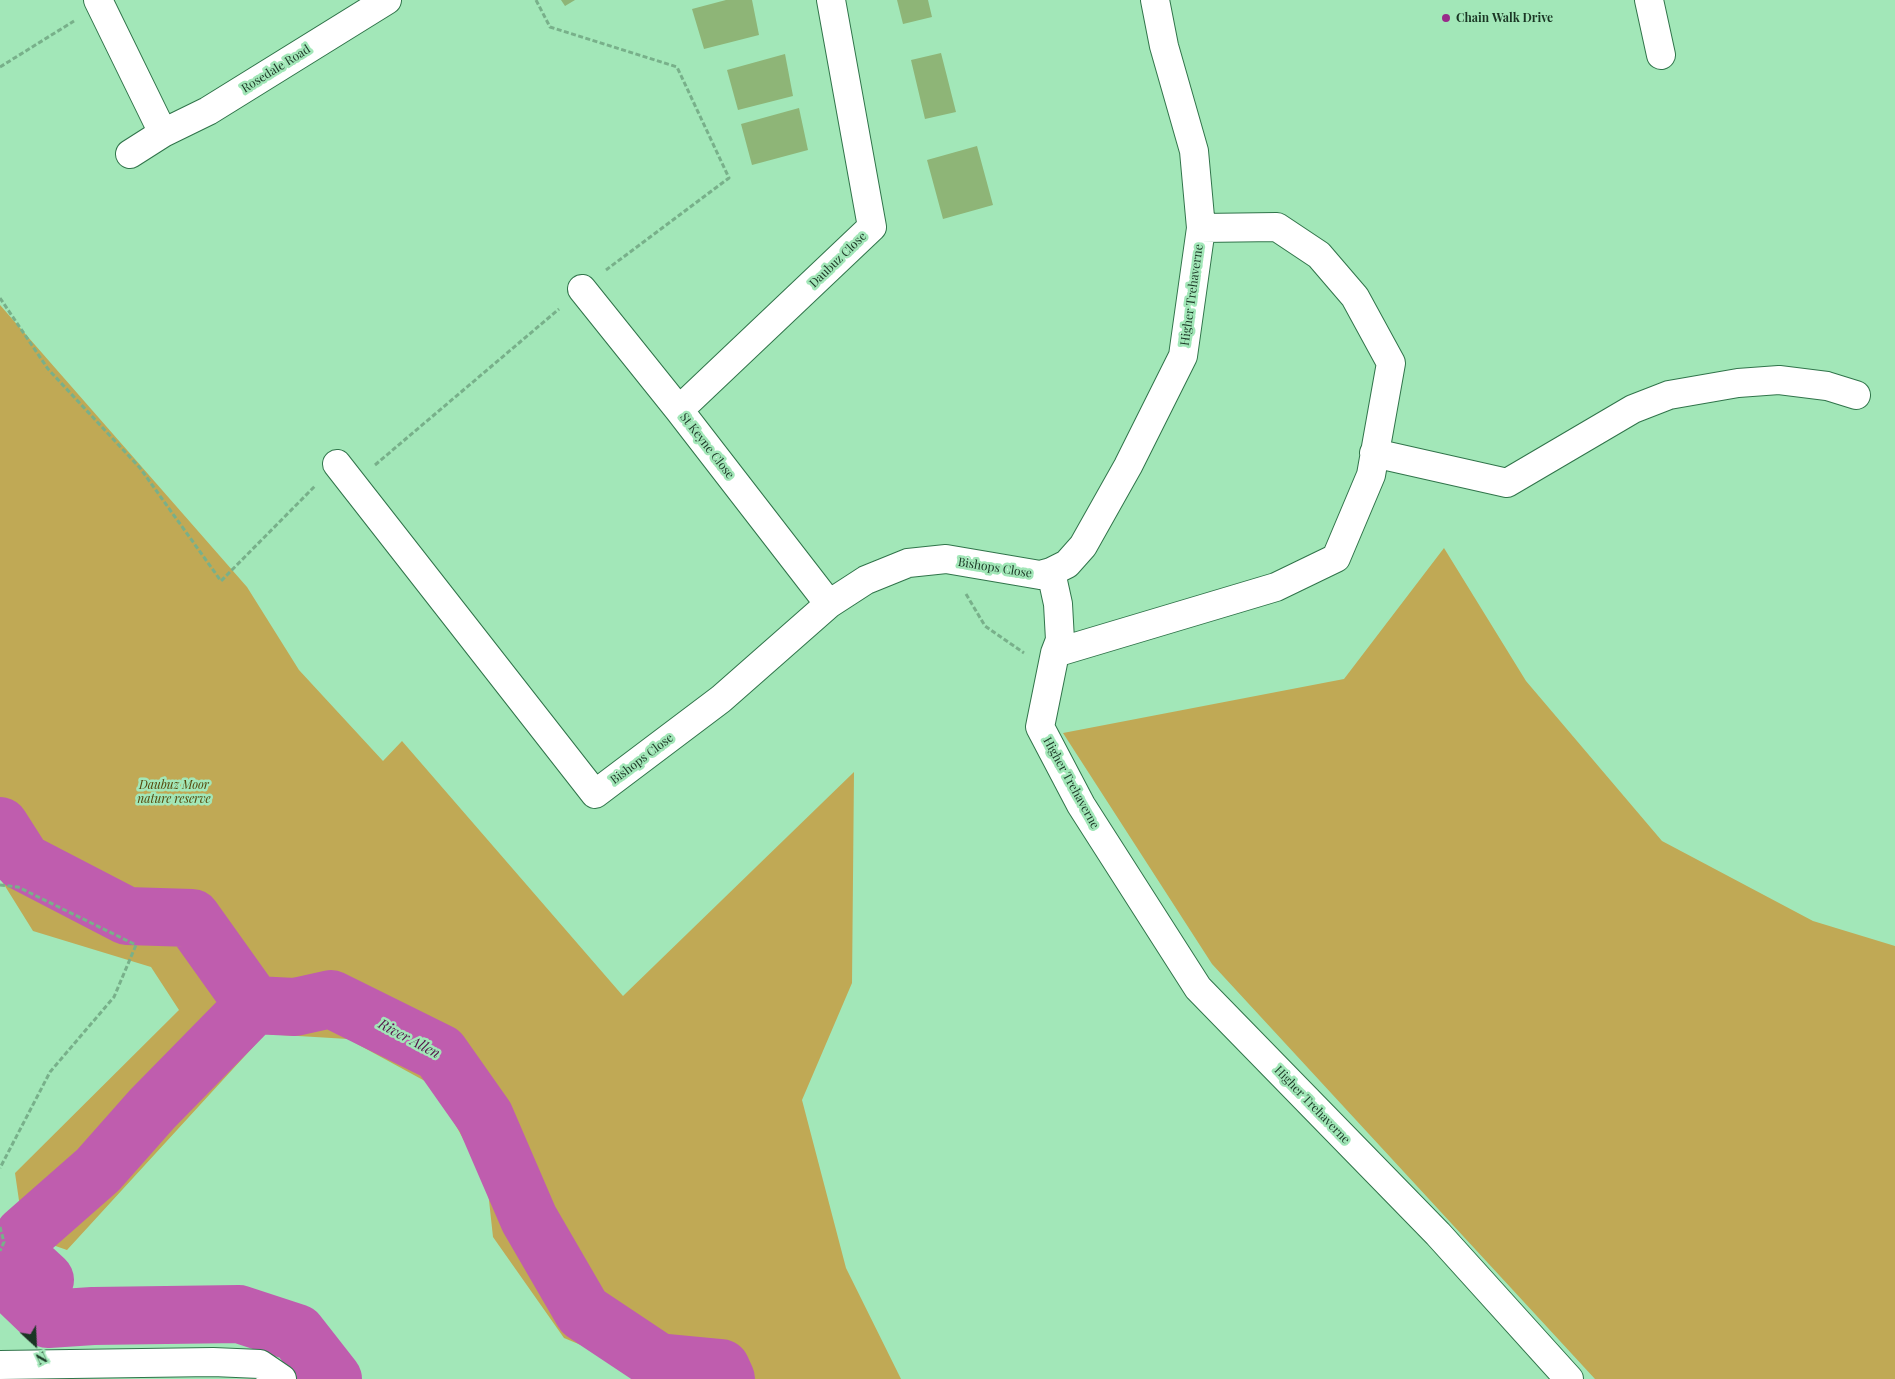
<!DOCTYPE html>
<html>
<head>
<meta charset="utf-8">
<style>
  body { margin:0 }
  #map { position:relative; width:1895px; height:1379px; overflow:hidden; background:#a2e7b8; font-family:"Playfair Display",serif }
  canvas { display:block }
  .north { position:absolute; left:10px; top:1319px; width:50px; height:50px; -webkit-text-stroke:4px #a2e7b8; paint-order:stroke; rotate:155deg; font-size:14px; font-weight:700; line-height:20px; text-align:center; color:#1a3624 }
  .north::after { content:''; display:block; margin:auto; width:18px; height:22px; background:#1a3624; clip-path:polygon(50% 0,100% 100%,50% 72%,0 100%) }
</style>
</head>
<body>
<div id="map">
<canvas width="1895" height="1379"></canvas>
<div class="north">N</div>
</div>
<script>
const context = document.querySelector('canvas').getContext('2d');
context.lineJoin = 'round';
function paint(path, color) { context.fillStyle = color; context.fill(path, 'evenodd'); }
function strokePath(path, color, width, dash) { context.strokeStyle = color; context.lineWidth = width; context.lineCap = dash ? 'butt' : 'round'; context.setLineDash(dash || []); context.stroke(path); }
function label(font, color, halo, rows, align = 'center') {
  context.font = font + ' "Playfair Display",serif'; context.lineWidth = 5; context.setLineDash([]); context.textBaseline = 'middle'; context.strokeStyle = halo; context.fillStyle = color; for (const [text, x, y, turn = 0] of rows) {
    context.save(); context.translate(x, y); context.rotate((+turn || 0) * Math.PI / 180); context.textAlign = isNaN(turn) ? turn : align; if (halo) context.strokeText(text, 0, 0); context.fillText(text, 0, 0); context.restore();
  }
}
paint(new Path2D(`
  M0 305 247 587 299 670 383 761 402 741 623 996 854 772 852 983 802 1100 846 1268 901 1379H663L564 1338 493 1237 487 1182 434 1086 348 1039 265 1034 67 1250 24 1235 15 1173 179 1010 151 967 33 931 0 878Z
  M1444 548 1526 681 1662 841 1813 921 1895 946V1379H1595L1212 964 1063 733 1344 679Z`), '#c0a955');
strokePath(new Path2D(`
  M0 826 23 862 127 916 192 918 254 1005 295 1007 331 999 440 1053 485 1117 529 1219 583 1312 658 1362 721 1368 726 1379
  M3 1276 48 1319 93 1316 239 1314 297 1333 333 1379
  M27 1299 45 1280 19 1256 24 1235 98 1170 152 1109 254 1005`), '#bf5dae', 58);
paint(new Path2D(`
  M561 0H575L565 6Z
  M726 0H752L759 35 704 49 692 9Z
  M897 0H928L932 17 903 24Z
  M941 53 956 112 925 119 911 60Z
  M785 54 793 96 738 110 727 70Z
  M799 108 808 150 752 165 741 124Z
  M977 146 993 205 943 219 927 160Z`), '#8eb577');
const minor = new Path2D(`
  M98 0 163 133
  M1649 0 1661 55
  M130 154 163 133 208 111 387 0
  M582 289 679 410 829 604
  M679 410 872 227 831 0
  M1374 453 1507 483 1633 409 1669 395 1738 383 1779 380 1827 386 1856 395
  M337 464 595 794 721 699 829 604 866 580 908 563 946 559 1040 575 1051 572 1067 564 1083 546 1128 466 1183 356 1201 228 1194 151 1164 46 1155 0
  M1051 572 1058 604 1060 640 1055 653 1040 727 1081 805 1198 988 1438 1234 1569 1379
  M1055 653 1276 587 1336 558 1371 475 1391 363 1355 297 1319 255 1277 227 1201 228
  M0 1365 213 1362 260 1364 282 1379`);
strokePath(minor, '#30744a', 30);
strokePath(new Path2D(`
  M536 0 550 27 677 67 729 178 606 270
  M0 67 74 21
  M0 298 48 369 140 468 221 581 315 486
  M375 465 559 309
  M966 594 985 626 1024 653
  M0 885 18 887 136 945 114 997 50 1072 0 1168
  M0 1227 4 1242 0 1251`), '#78b08a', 3, [5, 2.5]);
strokePath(minor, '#fff', 28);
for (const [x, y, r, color] of [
  [1446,18,5,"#992a8a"]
]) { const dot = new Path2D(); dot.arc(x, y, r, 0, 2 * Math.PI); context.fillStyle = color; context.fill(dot); strokePath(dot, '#a2e7b8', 2); }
label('bold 12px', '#1a3624', '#a2e7b8', [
  ["Chain Walk Drive",1456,18]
], 'left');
label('12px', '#1a3624', '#a2e7b8', [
  ["Rosedale Road",276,69,-32],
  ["Daubuz Close",838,260,-44],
  ["Higher Trehaverne",1192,295,-82],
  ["St Keyne Close",707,446,52],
  ["Bishops Close",995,568,9],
  ["Bishops Close",642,759,-37],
  ["Higher Trehaverne",1071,783,61],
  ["Higher Trehaverne",1312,1105,46]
]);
label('italic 12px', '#54460a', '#a2e7b8', [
  ["Daubuz Moor",174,785],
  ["nature reserve",174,799]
]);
label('italic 14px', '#53154a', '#a2e7b8', [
  ["River Allen",409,1039,28]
]);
</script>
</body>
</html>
